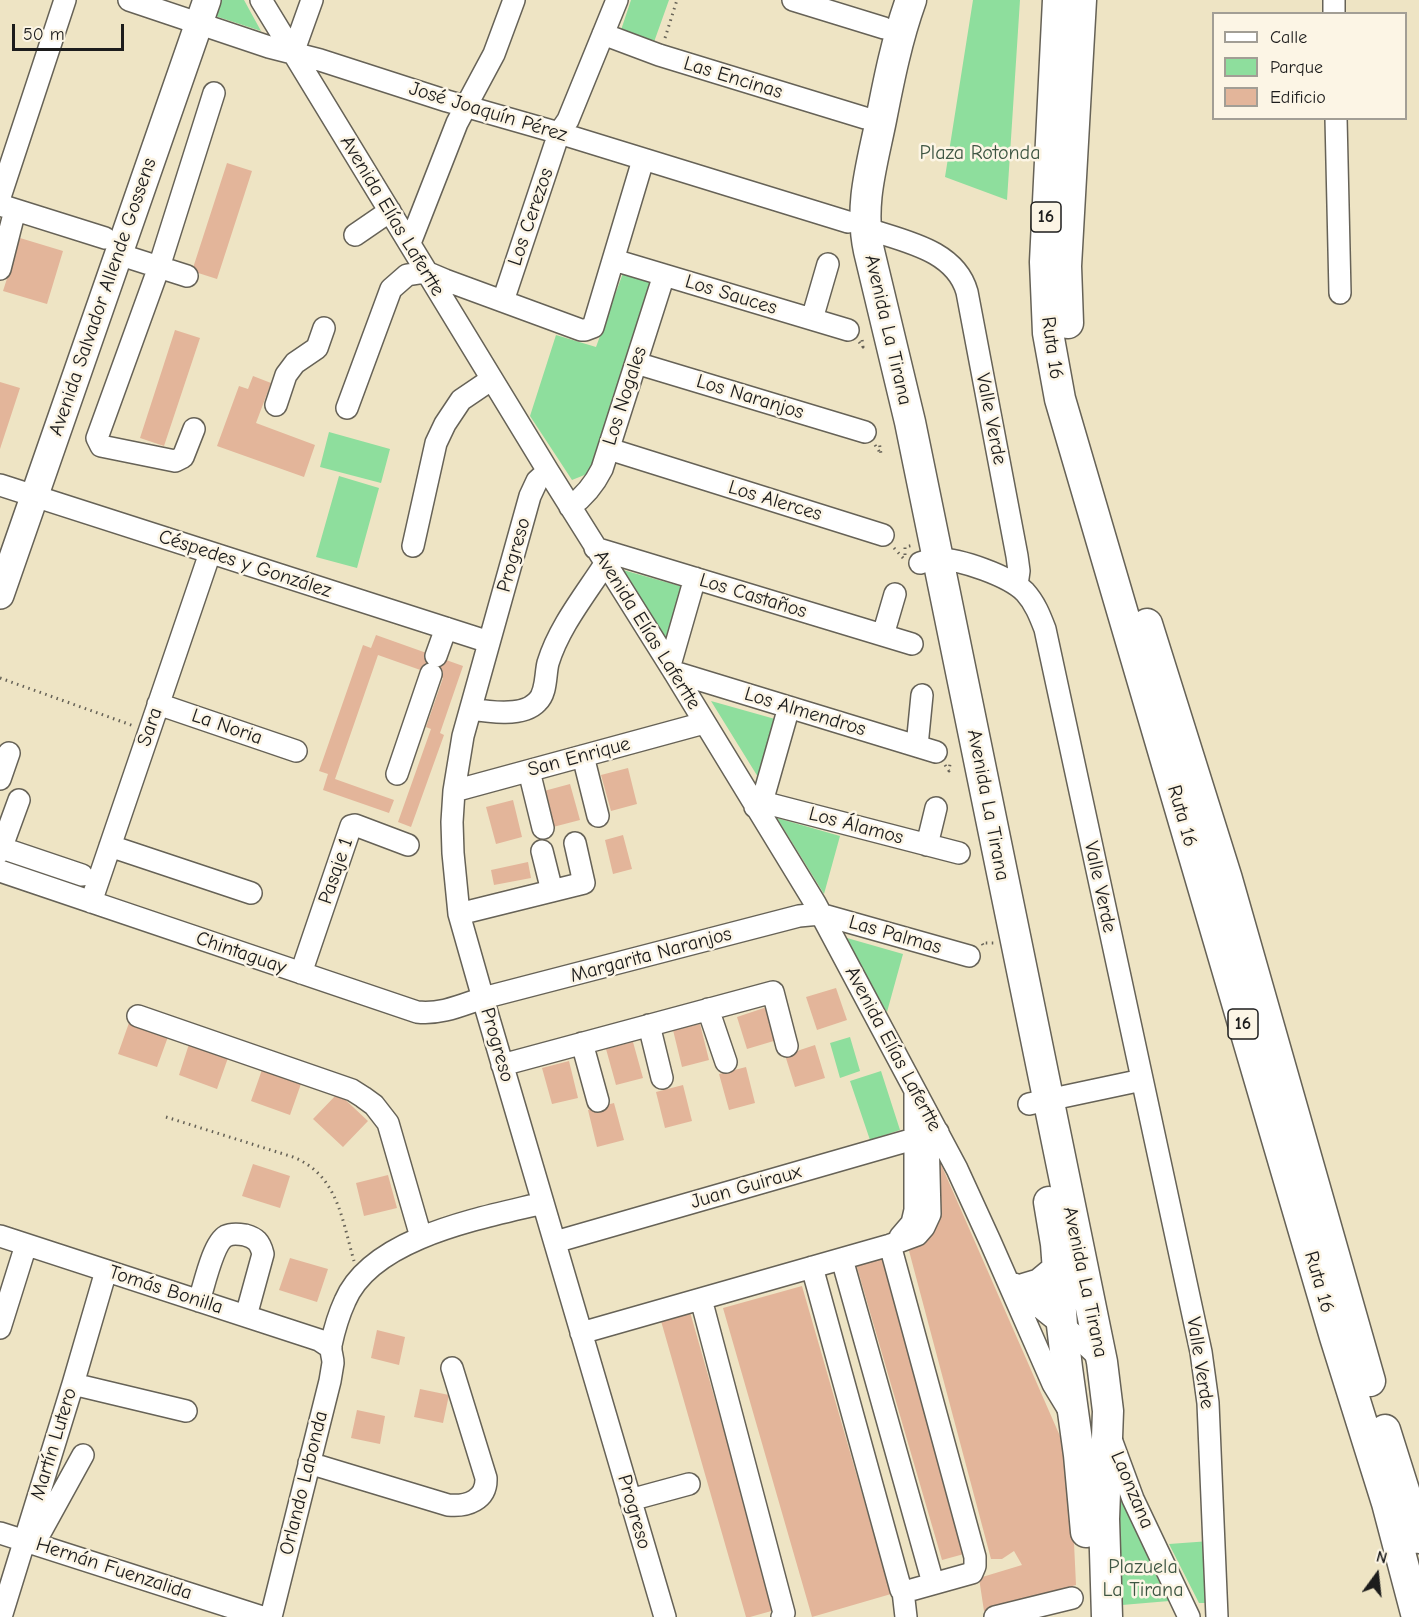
<!DOCTYPE html>
<html>
<head>
<meta charset="utf-8">
<style>
  body { margin:0 }
  #map { position:relative; width:1419px; height:1617px; overflow:hidden; background:#eee4c4; font-family:"Comic Neue",sans-serif }
  canvas { display:block }
  .legend { position:absolute; left:1212px; top:12px; width:195px; height:108px; box-sizing:border-box; background:#fcf5e5; border:2px solid #a29e95; margin:0; padding:8px 10px; list-style:none; font-size:18px; color:#1c1c1c }
  .legend li { display:flex; align-items:center; gap:12px; height:30px }
  .legend b { width:30px; border:2px solid #a29e95 }
  .north { position:absolute; left:1347px; top:1545px; width:60px; height:60px; -webkit-text-stroke:4px #fcf5e5; paint-order:stroke; rotate:15deg; font-size:16px; font-weight:700; line-height:24px; text-align:center; color:#1c1c1c }
  .north::after { content:''; display:block; margin:auto; width:21px; height:27px; background:#1c1c1c; clip-path:polygon(50% 0,100% 100%,50% 72%,0 100%) }
  .scale { position:absolute; left:12px; top:24px; width:112px; height:27px; box-sizing:border-box; border:3px solid #1c1c1c; border-top:0; padding-left:8px; font-size:18px; line-height:21px; white-space:nowrap; color:#1c1c1c; -webkit-text-stroke:4px #fcf5e5; paint-order:stroke }
</style>
</head>
<body>
<div id="map">
<canvas width="1419" height="1617"></canvas>
<ul class="legend">
<li><b style="height:8px;background:#fff"></b>Calle</li>
<li><b style="height:16px;background:#8ede9d"></b>Parque</li>
<li><b style="height:16px;background:#e3b59a"></b>Edificio</li>
</ul>
<div class="north">N</div>
<div class="scale">50 m</div>
</div>
<script>
const context = document.querySelector('canvas').getContext('2d');
context.lineJoin = 'round';
function paint(path, color) { context.fillStyle = color; context.fill(path, 'evenodd'); }
function strokePath(path, color, width, dash) { context.strokeStyle = color; context.lineWidth = width; context.lineCap = dash ? 'butt' : 'round'; context.setLineDash(dash || []); context.stroke(path); }
function label(font, color, halo, rows, align = 'center') {
  context.font = font + ' "Comic Neue",sans-serif'; context.lineWidth = 5; context.setLineDash([]); context.textBaseline = 'middle'; context.strokeStyle = halo; context.fillStyle = color; for (const [text, x, y, turn = 0] of rows) {
    context.save(); context.translate(x, y); context.rotate((+turn || 0) * Math.PI / 180); context.textAlign = isNaN(turn) ? turn : align; if (halo) context.strokeText(text, 0, 0); context.fillText(text, 0, 0); context.restore();
  }
}
paint(new Path2D(`
  M214 0H244L261 31 209 14Z
  M631 0H669L654 42 621 30Z
  M973 0H1020L1007 200 945 177Z
  M623 273 654 283 592 472 572 480 530 416 556 335 596 347Z
  M329 432 390 449 381 483 320 467Z
  M339 476 379 488 357 568 316 557Z
  M623 570 687 588 670 645Z
  M711 701 775 719 758 777Z
  M777 818 840 836 824 894Z
  M840 936 903 954 887 1012Z
  M850 1037 860 1071 840 1078 830 1043Z
  M881 1071 900 1130 870 1140 850 1081Z
  M1115 1478 1181 1600 1122 1605Z
  M1210 1541 1213 1603H1199L1169 1544Z`), '#8ede9d');
paint(new Path2D(`
  M227 163 252 171 217 279 192 271Z
  M20 238 63 251 47 304 3 291Z
  M175 330 200 338 164 446 140 438Z
  M253 376 271 383 256 423 315 445 304 477 217 446 239 386 248 389Z
  M0 382 20 388 0 449Z
  M376 635 463 666 440 733 444 735 411 827 398 822 431 729 426 727 443 678 378 655 335 779 394 800 389 813 323 790 328 774 319 771 363 645 371 648Z
  M628 768 637 804 611 811 601 775Z
  M570 784 580 820 553 827 544 791Z
  M513 800 522 837 496 844 486 807Z
  M623 835 632 869 613 874 605 840Z
  M528 862 531 878 494 885 491 870Z
  M836 988 847 1020 817 1030 806 997Z
  M767 1007 777 1040 747 1049 737 1017Z
  M130 1020 169 1034 157 1067 118 1054Z
  M700 1024 709 1060 682 1067 673 1030Z
  M190 1041 229 1055 217 1089 179 1075Z
  M633 1042 643 1078 616 1085 606 1049Z
  M815 1045 825 1078 795 1087 785 1055Z
  M569 1061 578 1098 552 1104 542 1068Z
  M263 1067 302 1081 290 1115 251 1101Z
  M746 1067 755 1103 729 1110 719 1074Z
  M683 1085 692 1121 665 1128 656 1092Z
  M338 1093 368 1121 343 1147 313 1119Z
  M614 1103 624 1140 597 1147 588 1110Z
  M940 1162 1070 1459 1076 1585 984 1611 979 1578 1022 1565 1014 1551 1002 1559H991L908 1247 924 1243 933 1216 931 1165Z
  M253 1164 290 1176 280 1208 242 1196Z
  M388 1175 397 1208 364 1216 356 1183Z
  M883 1255 964 1554 942 1560 856 1264Z
  M290 1258 328 1269 317 1302 279 1290Z
  M802 1286 891 1594 812 1617 723 1308Z
  M690 1312 775 1610 750 1617H746L661 1321Z
  M377 1330 405 1337 399 1365 371 1358Z
  M420 1389 449 1395 443 1423 414 1417Z
  M357 1410 385 1416 380 1444 351 1438Z`), '#e3b59a');
const minor = new Path2D(`
  M129 0 269 47 320 60 447 101 559 133 848 222
  M261 0 548 471 674 672 815 903 957 1169 990 1241 1053 1384 1070 1412
  M793 0 884 28
  M1334 0V14
  M603 34 659 55 865 118
  M293 53 312 0
  M1336 118 1340 293
  M0 197 65 0
  M0 205 105 238
  M865 228C902 241 955 249 967 292L1017 556 1019 571 1017 585
  M355 235 390 211
  M410 243 457 123 494 54 514 0
  M118 254 187 276
  M614 260 848 330
  M0 269 15 210
  M503 301 559 133 568 120 617 0
  M812 319 828 264
  M636 363 865 432
  M276 405 286 375 295 363 317 348 324 328
  M347 408 391 289 407 275 426 272 445 280 581 330H585L593 327 643 160
  M194 429 183 457 175 461 101 446 97 438 159 267 214 93
  M609 449 883 535
  M548 471 537 481 530 496 463 736 454 791 452 822 453 853 459 914 486 1009 665 1617
  M0 485 489 642
  M570 507C584 497 594 485 602 469L664 275
  M413 546 436 443 445 424 461 400 492 379
  M595 548 912 644
  M920 563C926 561 932 559 938 559 961 559 1009 576 1025 592 1035 603 1040 616 1045 629L1201 1352 1208 1403 1217 1617
  M883 635 895 594
  M436 656 446 628
  M670 665 695 578
  M674 672 936 752
  M158 704 296 751
  M471 709C489 712 523 717 537 702 547 693 545 675 548 663 559 627 585 595 605 564
  M917 746 922 695
  M583 756 598 816
  M529 771 543 828
  M397 774 431 674
  M0 779 9 753
  M454 791 704 723
  M762 802 789 707
  M755 807 762 802 959 853
  M927 845 936 808
  M110 846 251 893
  M2 848 82 875
  M542 851 552 891
  M0 852 19 800
  M0 871 417 1012C440 1015 462 1005 483 998L799 916 820 914 969 956
  M91 902 210 553
  M459 914 584 883 575 843
  M301 973 351 826 355 825 408 845
  M708 1009 726 1062
  M138 1016 352 1090 363 1097 374 1105 388 1123 421 1237
  M649 1025 662 1078
  M582 1043 598 1101
  M502 1065 773 992 787 1046
  M1029 1104 1142 1080
  M0 1236 319 1340 331 1348
  M900 1237 912 1223 915 1210V1093
  M555 1242 938 1132
  M842 1259 933 1583
  M812 1267 901 1590 904 1592 972 1573 975 1566V1557L890 1245
  M1014 1284C1041 1312 1075 1331 1101 1360
  M701 1299 784 1613 782 1617
  M199 1301C204 1286 213 1243 226 1236 232 1233 239 1234 245 1235 256 1238 260 1242 263 1254L246 1316
  M0 1328 26 1245
  M581 1333 890 1245 917 1235 924 1227 930 1214 928 1135
  M73 1384 186 1411
  M1112 1442 1133 1499 1189 1617
  M309 1463 448 1505C467 1507 487 1500 486 1478L452 1368
  M630 1500 689 1484
  M0 1533 262 1617
  M34 1544 83 1455
  M903 1591 906 1617
  M1 1617 73 1384 106 1271
  M271 1617 330 1381C331 1375 332 1369 333 1363 333 1357 330 1351 331 1345 334 1331 339 1314 345 1301 372 1237 482 1218 543 1203
  M995 1617 1072 1598`);
const major = new Path2D(`
  M0 595 207 0`);
const highway = new Path2D(`
  M911 0C897 39 889 79 881 120 872 165 859 205 869 251L910 422 1102 1362 1108 1411 1104 1519 1107 1617
  M1058 0 1045 262 1048 333 1060 399 1335 1337 1387 1503 1417 1617
  M1068 323 1066 266 1081 0
  M1147 624 1227 879 1370 1381
  M1049 1202 1056 1244 1062 1325 1067 1368 1079 1455 1086 1532
  M1020 1290 1040 1284 1058 1269
  M1385 1430 1419 1538`);
strokePath(minor, '#666257', 24);
strokePath(major, '#666257', 30);
strokePath(highway, '#666257', 33);
strokePath(new Path2D(`
  M665 38 677 0
  M859 342 863 347 862 339
  M875 445 881 454 879 441
  M894 548 904 559
  M905 555V547L914 545
  M0 678 134 726
  M945 765 949 771 950 764
  M983 945 982 943H995
  M166 1117 293 1157C338 1175 342 1220 354 1261`), '#666257', 3, [1.5, 4.5]);
strokePath(minor, '#fff', 21);
strokePath(major, '#fff', 27);
strokePath(highway, '#fff', 30);
for (const [x, y, w] of [
  [1046,217,30],
  [1243,1024,30]
]) { const box = new Path2D(); box.roundRect(x - w / 2, y - 15, w, 30, 4.5); context.fillStyle = '#fcf5e5'; context.fill(box); strokePath(box, '#1c1c1c', 1.5); }
label('bold 18px', '#1c1c1c', null, [
  ["16",1046,217],
  ["16",1243,1024]
]);
label('20px', '#1c1c1c', '#fcf5e5', [
  ["Las Encinas",733,78,17],
  ["José Joaquín Pérez",488,112,17],
  ["Avenida Elías Lafertte",392,216,59],
  ["Los Cerezos",531,217,-71],
  ["Los Sauces",731,295,17],
  ["Avenida Salvador Allende Gossens",103,297,-71],
  ["Avenida La Tirana",888,330,77],
  ["Ruta 16",1052,348,82],
  ["Los Nogales",625,396,-72],
  ["Los Naranjos",750,397,17],
  ["Valle Verde",991,419,79],
  ["Los Alerces",775,501,17],
  ["Progreso",514,555,-74],
  ["Céspedes y González",245,564,18],
  ["Los Castaños",753,596,17],
  ["Avenida Elías Lafertte",647,630,58],
  ["Los Almendros",805,712,17],
  ["Sara",150,727,-71],
  ["La Noria",227,727,19],
  ["San Enrique",579,757,-15],
  ["Avenida La Tirana",988,805,79],
  ["Ruta 16",1182,816,74],
  ["Los Álamos",856,826,15],
  ["Pasaje 1",336,871,-71],
  ["Valle Verde",1100,887,78],
  ["Las Palmas",895,935,16],
  ["Chintaguay",241,953,19],
  ["Margarita Naranjos",651,955,-15],
  ["Progreso",497,1045,74],
  ["Avenida Elías Lafertte",893,1049,62],
  ["Juan Guiraux",746,1187,-16],
  ["Avenida La Tirana",1085,1282,78],
  ["Ruta 16",1319,1282,74],
  ["Tomás Bonilla",166,1290,18],
  ["Valle Verde",1200,1363,81],
  ["Martín Lutero",54,1444,-73],
  ["Orlando Labonda",304,1483,-76],
  ["Laonzana",1132,1490,67],
  ["Progreso",634,1512,74],
  ["Hernán Fuenzalida",114,1569,18]
]);
label('20px', '#3e5643', '#fcf5e5', [
  ["Plaza Rotonda",980,153],
  ["Plazuela",1143,1567],
  ["La Tirana",1143,1590]
]);
</script>
</body>
</html>
